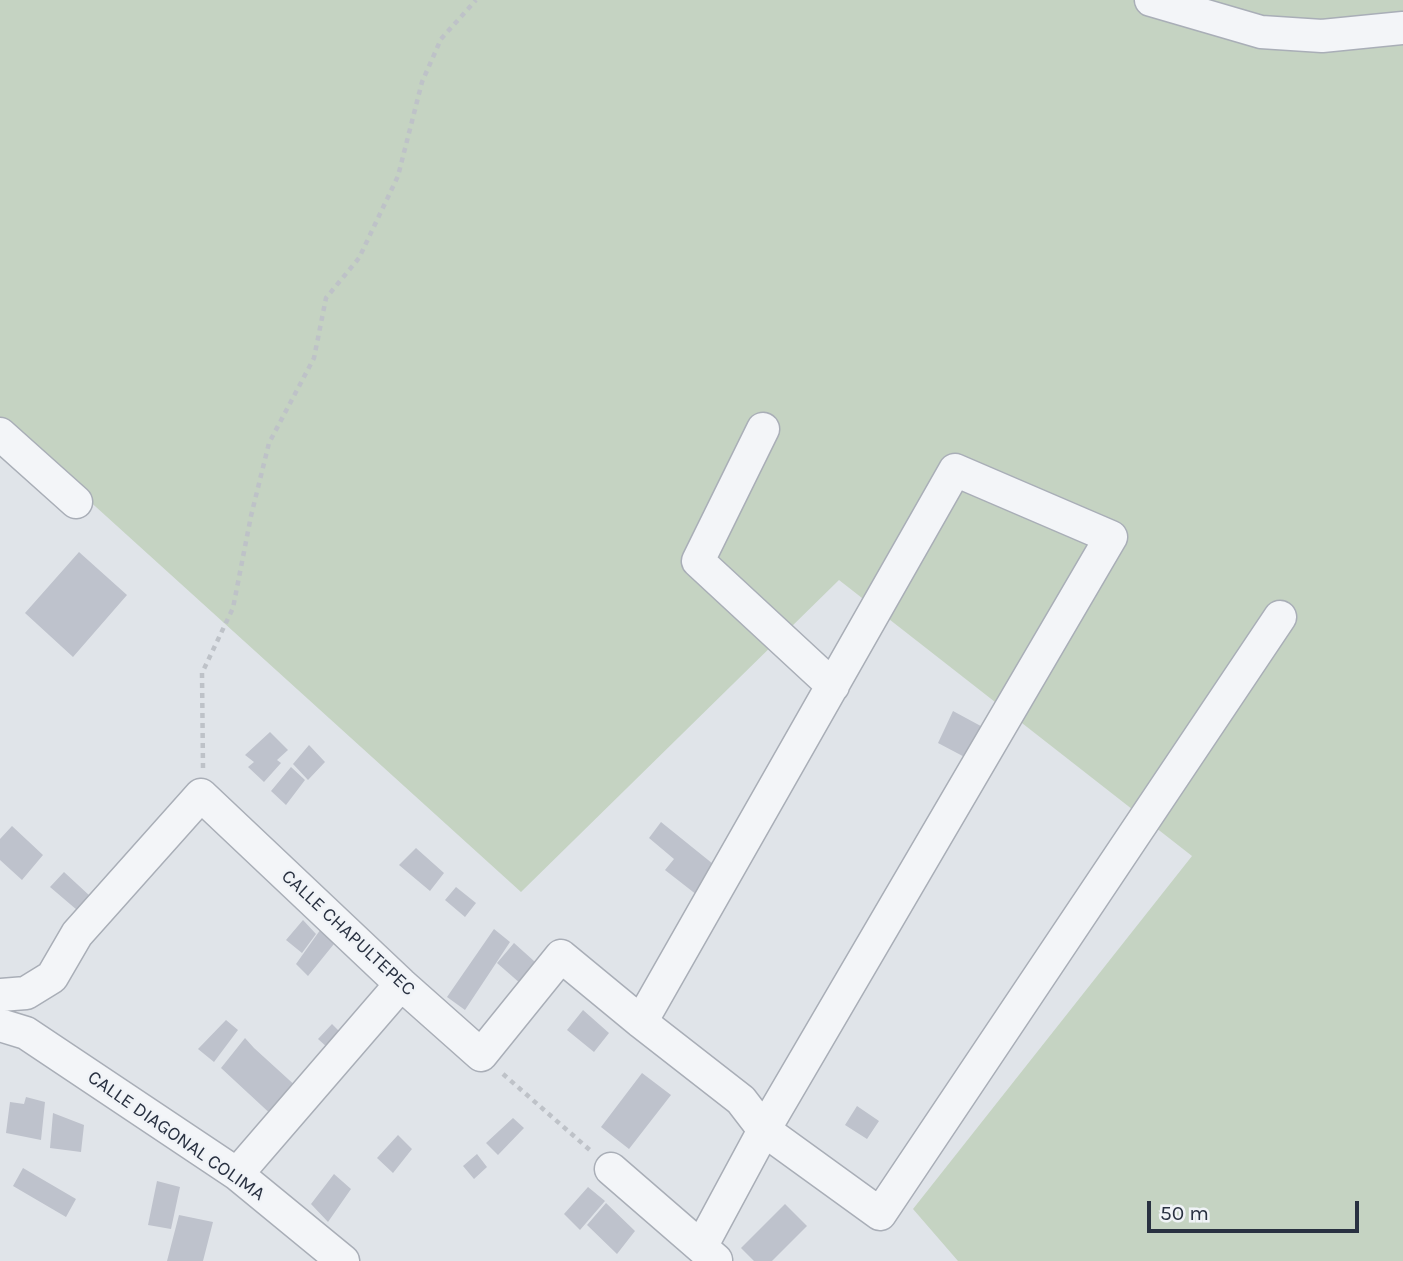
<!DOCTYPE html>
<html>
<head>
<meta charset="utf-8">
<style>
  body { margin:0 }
  #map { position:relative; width:1403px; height:1261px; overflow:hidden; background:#e0e4e9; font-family:Karla,sans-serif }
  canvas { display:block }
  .scale { position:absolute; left:1147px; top:1201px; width:212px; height:32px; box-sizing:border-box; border:4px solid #293141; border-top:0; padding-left:9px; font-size:21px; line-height:24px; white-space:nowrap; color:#293141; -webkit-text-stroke:5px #f0f3f7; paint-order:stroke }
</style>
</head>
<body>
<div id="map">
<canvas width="1403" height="1261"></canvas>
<div class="scale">50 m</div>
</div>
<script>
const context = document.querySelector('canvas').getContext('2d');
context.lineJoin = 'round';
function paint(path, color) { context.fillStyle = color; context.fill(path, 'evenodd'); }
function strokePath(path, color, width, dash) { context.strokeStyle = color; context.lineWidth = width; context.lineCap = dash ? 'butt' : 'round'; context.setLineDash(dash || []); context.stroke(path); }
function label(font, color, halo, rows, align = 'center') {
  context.font = font + ' Karla,sans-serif'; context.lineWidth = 5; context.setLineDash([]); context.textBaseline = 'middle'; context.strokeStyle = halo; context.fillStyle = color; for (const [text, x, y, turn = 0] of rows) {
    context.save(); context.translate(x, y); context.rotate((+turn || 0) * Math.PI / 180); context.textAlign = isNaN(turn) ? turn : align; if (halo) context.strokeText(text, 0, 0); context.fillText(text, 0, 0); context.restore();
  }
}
paint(new Path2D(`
  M0 0H1403V1261H958L913 1209 1192 856 839 580 521 892 0 420Z`), '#c5d3c2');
paint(new Path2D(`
  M79 552 127 595 73 657 25 613Z
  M953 711 990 731 974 762 938 743Z
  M270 732 288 750 277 760 281 763 264 782 248 767 254 762 245 755Z
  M309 745 325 762 308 780 293 764Z
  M291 767 305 780 286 805 271 791Z
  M661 822 718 868 697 895 665 870 674 859 649 838Z
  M12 826 43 855 22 880 0 860V839Z
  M416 848 444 873 430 891 399 865Z
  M64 872 90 896 77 910 50 887Z
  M456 887 476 903 465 917 445 900Z
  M303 920 316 934 302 953 286 940Z
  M323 926 338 939 308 976 296 964Z
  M494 929 510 942 465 1010 447 997Z
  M514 943 544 970 521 984 497 963Z
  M583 1010 609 1033 594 1052 567 1030Z
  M226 1020 238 1030 214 1062 198 1049Z
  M332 1024 341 1033 328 1048 318 1039Z
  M245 1038 254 1048 299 1089 275 1118 221 1068Z
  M642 1073 671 1095 629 1149 601 1127Z
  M26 1097 45 1102 41 1140 6 1133 10 1102 24 1104Z
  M857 1106 879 1121 867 1139 845 1125Z
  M53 1113 84 1125 81 1152 50 1148Z
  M513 1118 524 1128 498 1155 486 1143Z
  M398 1135 412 1149 393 1173 377 1158Z
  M477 1154 487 1167 474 1179 463 1166Z
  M23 1168 76 1199 66 1217 13 1186Z
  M334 1174 351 1189 328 1222 311 1204Z
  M157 1181 180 1187 171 1229 148 1225Z
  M588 1187 605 1201 580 1230 564 1214Z
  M606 1203 635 1231 617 1254 587 1225Z
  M785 1204 807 1226 772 1261H754L741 1248Z
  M179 1215 213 1222 203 1261H167Z`), '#bec2cc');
const minor = new Path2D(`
  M1151 0 1261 32 1322 36 1403 28
  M763 429 698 561 833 686
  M0 434 76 502
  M0 995 26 993 52 977 77 934 201 795 401 984 481 1055 561 956 641 1022 741 1100 764 1130 880 1214 1280 617
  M641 1022 955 470 1111 537 764 1130 701 1247
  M0 1025 26 1033 237 1174 343 1261
  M611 1169 716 1260
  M237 1174 401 984`);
strokePath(minor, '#a9aeb7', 35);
strokePath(new Path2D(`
  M203 768 202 673 233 608 251 516 269 443 314 358 326 298 359 258 398 176 422 82 441 39 476 0
  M503 1074 591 1151`), '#bec2c8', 4.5, [5, 5]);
strokePath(minor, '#f3f5f8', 32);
label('19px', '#293141', '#f0f3f7', [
  ["CALLE CHAPULTEPEC",348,933,43],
  ["CALLE DIAGONAL COLIMA",176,1136,35]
]);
</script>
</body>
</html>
